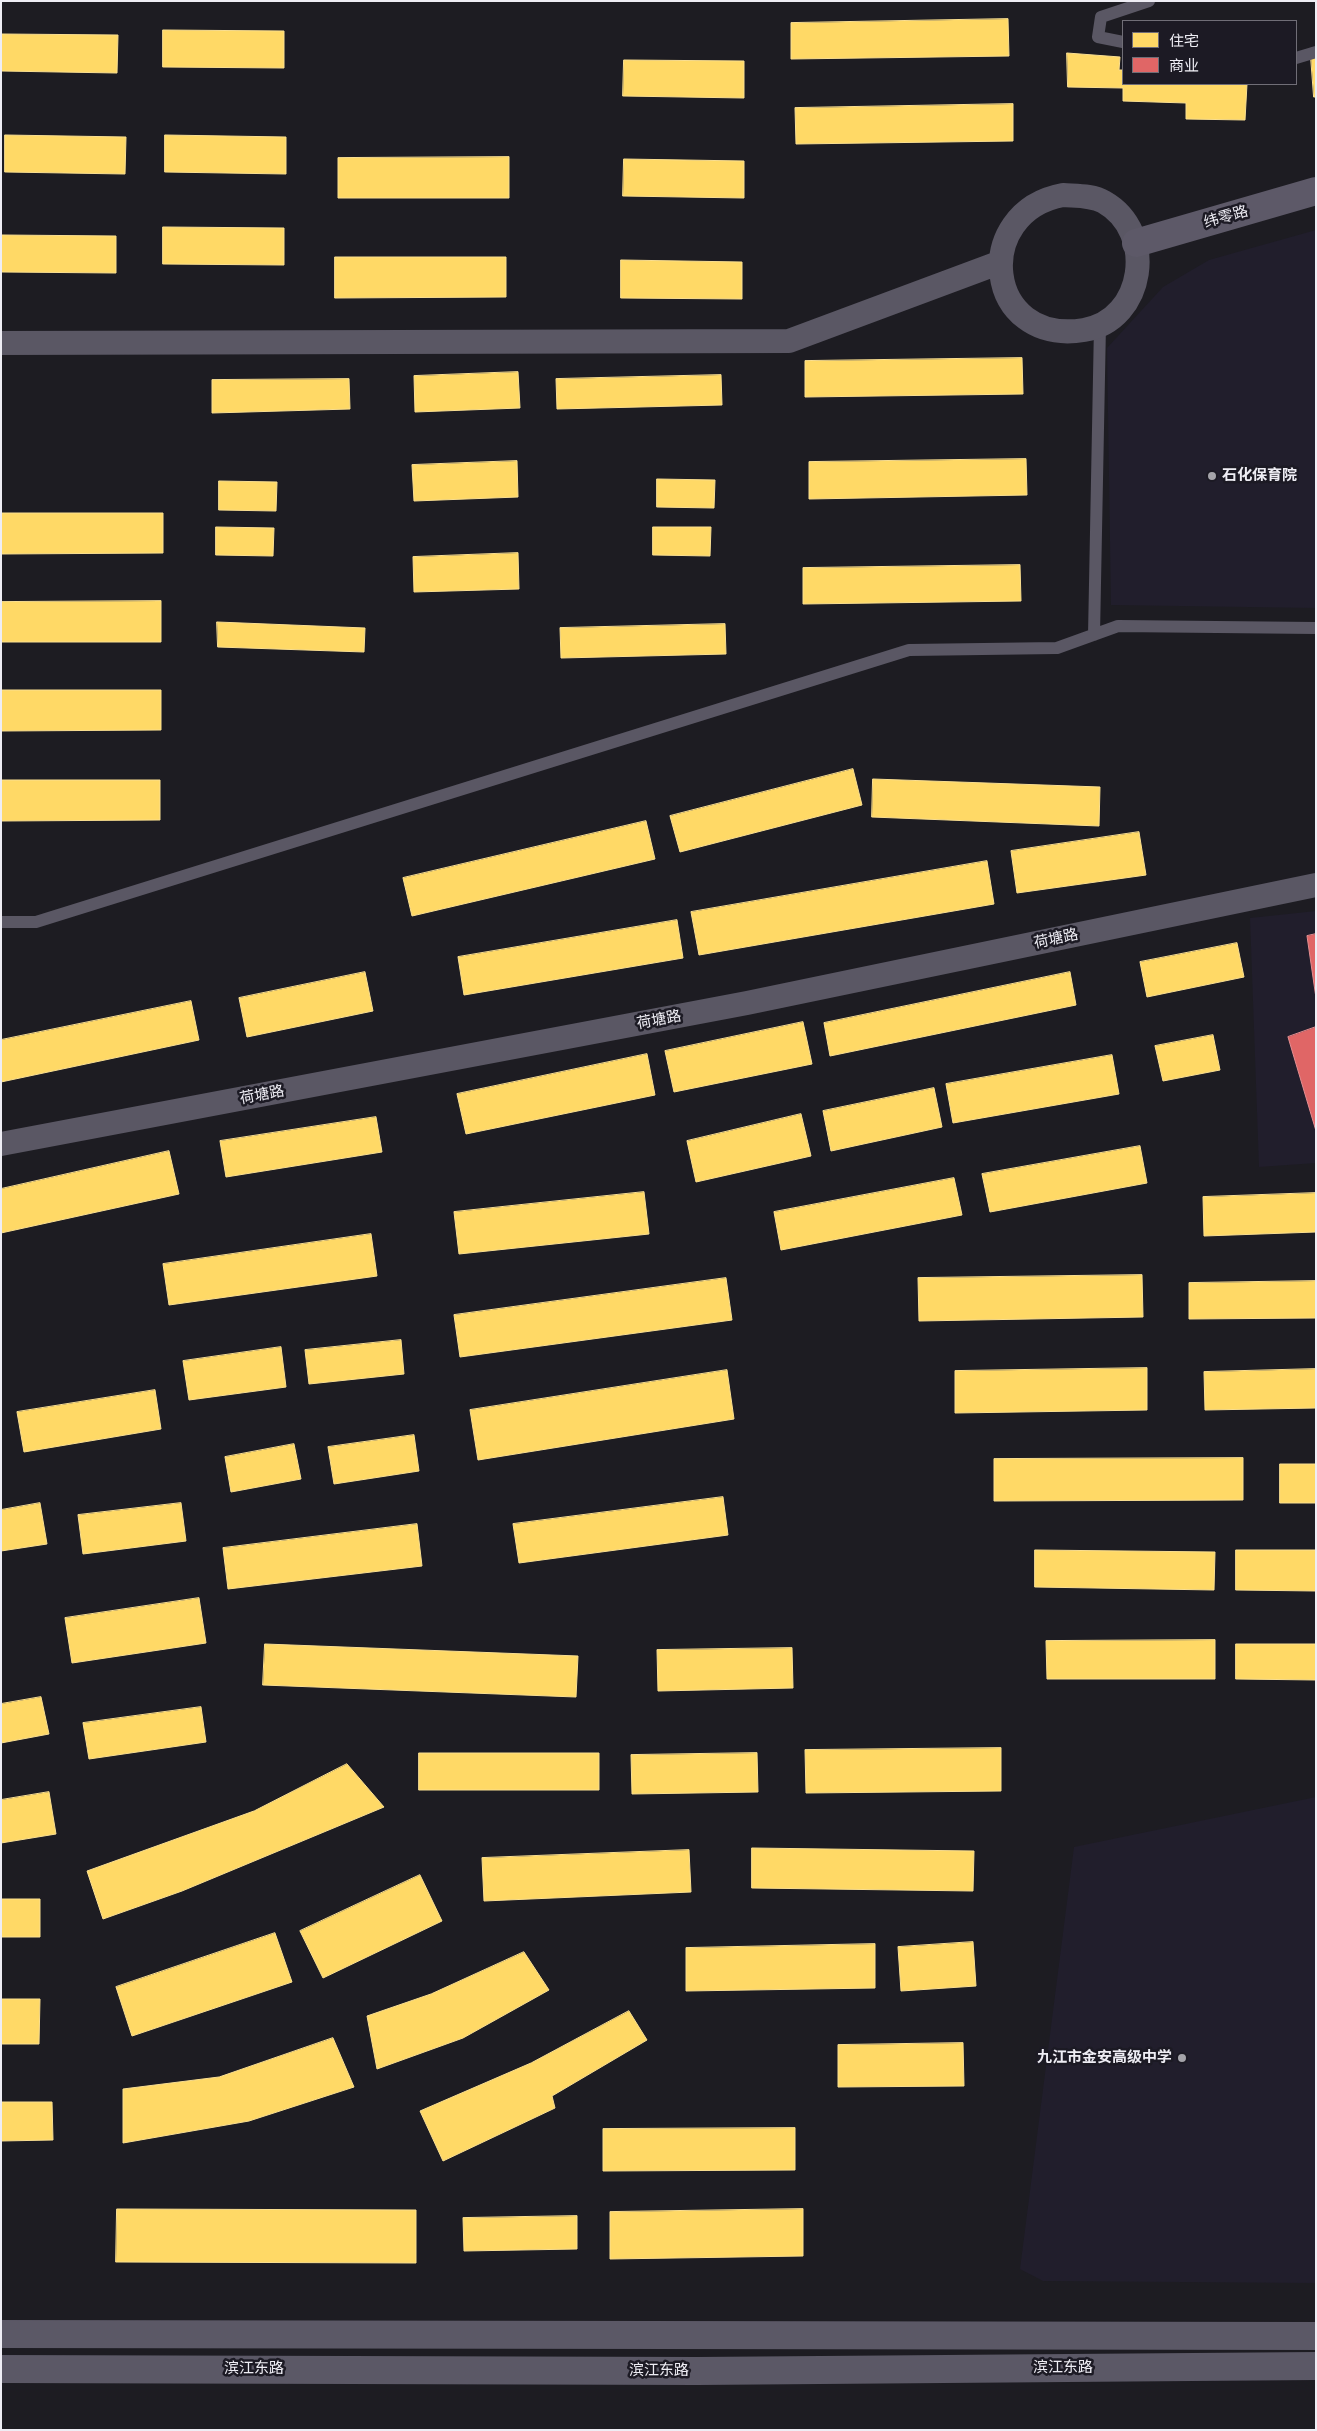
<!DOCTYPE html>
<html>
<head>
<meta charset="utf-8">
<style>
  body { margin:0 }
  #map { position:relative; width:1317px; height:2431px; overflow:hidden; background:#1d1c22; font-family:Montserrat,"Noto Sans SC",sans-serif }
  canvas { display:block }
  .frame { position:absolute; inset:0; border:2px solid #eeedf4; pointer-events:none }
  .legend { position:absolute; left:1122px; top:20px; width:175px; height:65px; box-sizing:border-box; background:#1c1a24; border:1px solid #706e77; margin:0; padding:6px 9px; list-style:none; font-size:15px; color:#eeedf4 }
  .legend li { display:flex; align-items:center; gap:10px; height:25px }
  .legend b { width:25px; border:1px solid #706e77 }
</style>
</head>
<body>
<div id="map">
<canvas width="1317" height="2431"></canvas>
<div class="frame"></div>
<ul class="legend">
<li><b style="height:14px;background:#ffd966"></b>住宅</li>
<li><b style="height:14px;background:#e06666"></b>商业</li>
</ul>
</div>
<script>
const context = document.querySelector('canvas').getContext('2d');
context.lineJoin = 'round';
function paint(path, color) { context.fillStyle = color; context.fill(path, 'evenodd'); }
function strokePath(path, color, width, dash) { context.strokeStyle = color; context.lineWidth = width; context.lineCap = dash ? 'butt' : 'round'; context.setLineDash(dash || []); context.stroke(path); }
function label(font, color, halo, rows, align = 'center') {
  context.font = font + ' Montserrat,"Noto Sans SC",sans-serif'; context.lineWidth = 5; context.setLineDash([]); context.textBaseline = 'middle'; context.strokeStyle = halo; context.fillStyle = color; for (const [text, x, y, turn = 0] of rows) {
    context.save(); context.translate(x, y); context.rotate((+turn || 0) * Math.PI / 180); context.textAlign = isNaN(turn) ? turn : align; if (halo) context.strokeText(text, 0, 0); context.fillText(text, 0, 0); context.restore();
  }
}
paint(new Path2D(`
  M1316 230V608L1111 605 1107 348 1163 287 1209 260Z
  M1316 911V1163L1259 1167 1250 918Z
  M1316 1797V2283L1043 2281 1020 2269 1074 1847Z`), '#211e2c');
const homes = new Path2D(`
  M1008 19 1009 56 791 59V23Z
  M163 30 284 31V68L163 67Z
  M1 34 118 35 117 73 1 71Z
  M1067 53 1120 57 1119 70H1123V84H1247L1245 120 1186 119V103L1123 101V88L1068 87Z
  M1311 57H1316V97H1314Z
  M624 60 744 61V98L623 96Z
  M1013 104V141L796 144 795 108Z
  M5 135 126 137 125 174 5 172Z
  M165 135 286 137V174L165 172Z
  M509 157V198H338V158Z
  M624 159 744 161V198L623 196Z
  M163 227 284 228V265L163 264Z
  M1 235 116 236V273L1 272Z
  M335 257H506V297L335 298Z
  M621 260 742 262V299L621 298Z
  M1022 358 1023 394 805 397V361Z
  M518 372 520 408 415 412 414 376Z
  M721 375 722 405 557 409 556 379Z
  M349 379 350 409 212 413V380Z
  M1026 459 1027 495 809 499V462Z
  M517 461 518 497 414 501 412 465Z
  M657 479 715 480 714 508 657 507Z
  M219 481 277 482 276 511 219 510Z
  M1 513H163V553L1 554Z
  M216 527 274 528 273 556 216 555Z
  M653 527H711L710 556 653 555Z
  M518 553 519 589 414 592 413 557Z
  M1020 565 1021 601 803 604V568Z
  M161 601V642H1V602Z
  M217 622 365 628 364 652 218 647Z
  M725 624 726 654 561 658 560 628Z
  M1 690H161V730L1 731Z
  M853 769 862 805 680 852 670 816Z
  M873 779 1100 787 1099 826 872 817Z
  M1 780H160V820L1 821Z
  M646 821 655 859 412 916 403 878Z
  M1139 832 1146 875 1017 893 1011 851Z
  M987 861 994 904 699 955 691 912Z
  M677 920 683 958 464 995 458 957Z
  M1237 943 1244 977 1147 997 1140 962Z
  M365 972 373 1011 247 1037 239 998Z
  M1070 972 1076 1005 830 1056 824 1023Z
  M191 1001 199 1040 1 1082V1040Z
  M803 1022 812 1064 674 1092 665 1051Z
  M1213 1035 1220 1070 1163 1081 1155 1046Z
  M647 1054 655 1095 466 1134 457 1094Z
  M1112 1055 1119 1094 953 1123 946 1084Z
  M934 1088 942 1127 831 1151 823 1111Z
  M801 1114 811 1156 696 1182 687 1141Z
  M376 1117 382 1152 226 1177 220 1141Z
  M1140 1146 1147 1183 990 1212 982 1174Z
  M169 1151 179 1194 1 1233V1189Z
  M954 1178 962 1215 781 1250 774 1212Z
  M644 1192 649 1234 459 1254 454 1212Z
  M1316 1193V1232L1204 1236 1203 1197Z
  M371 1234 377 1276 169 1305 163 1264Z
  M1142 1275 1143 1317 919 1321 918 1278Z
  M726 1278 732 1320 460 1357 454 1315Z
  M1316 1281V1318L1189 1319V1283Z
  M401 1340 404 1374 309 1384 305 1350Z
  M281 1347 286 1387 189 1400 183 1361Z
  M1147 1368V1410L955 1413V1371Z
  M1316 1369V1408L1205 1410 1204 1372Z
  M727 1370 734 1419 478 1460 470 1410Z
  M155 1390 161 1429 24 1452 17 1412Z
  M414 1435 419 1471 334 1484 328 1447Z
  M294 1444 301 1479 231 1492 225 1457Z
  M1243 1458V1500L994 1501V1459Z
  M1280 1464H1316V1503H1280Z
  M723 1497 728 1535 519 1563 513 1524Z
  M40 1503 47 1544 1 1551V1510Z
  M181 1503 186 1541 83 1554 78 1515Z
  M417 1524 422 1566 228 1589 223 1548Z
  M1035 1550 1215 1552 1214 1590 1035 1587Z
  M1236 1550H1316V1591L1236 1590Z
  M199 1598 206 1643 72 1663 65 1618Z
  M1215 1640V1679H1047L1046 1641Z
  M265 1644 578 1656 576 1697 263 1685Z
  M1236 1644H1316V1680L1236 1679Z
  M792 1648 793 1688 658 1691 657 1650Z
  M41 1697 49 1734 1 1743V1704Z
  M201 1707 206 1742 89 1759 83 1723Z
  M1001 1748V1791L806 1793 805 1750Z
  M419 1753H599V1790H419Z
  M757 1753 758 1792 632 1794 631 1755Z
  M347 1764 384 1807 182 1891 103 1919 87 1871 254 1811Z
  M49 1792 56 1834 1 1843V1800Z
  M752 1848 974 1851 973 1891 752 1888Z
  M689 1850 691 1892 484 1901 482 1858Z
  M420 1875 442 1921 323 1978 300 1931Z
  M1 1899H40V1937H1Z
  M275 1933 292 1982 132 2036 116 1987Z
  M973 1942 976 1986 901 1991 898 1947Z
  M875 1944V1988L686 1991V1948Z
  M524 1952 549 1990 463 2038 377 2069 367 2016 431 1994Z
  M1 1999H40L39 2044H1Z
  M629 2011 647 2040 552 2096 555 2108 443 2161 420 2111 531 2063Z
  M333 2038 354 2087 249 2121 123 2143V2089L219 2077Z
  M963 2043 964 2086 838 2087V2045Z
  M1 2102H52L53 2140 1 2141Z
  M795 2128V2170L603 2171V2129Z
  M117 2209 416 2210V2263L116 2262Z
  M803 2209V2256L610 2259V2212Z
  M577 2216V2249L464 2251 463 2218Z`);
paint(homes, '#ffd966');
strokePath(homes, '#fadf91', 1);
const shops = new Path2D(`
  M1316 934V998L1307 936Z
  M1316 1027V1131L1288 1037Z`);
paint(shops, '#e06666');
strokePath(shops, '#e48e91', 1);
strokePath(new Path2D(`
  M1123 42 1098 37 1101 17 1149 1
  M1296 58 1316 52
  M1094 635 1100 325
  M1 922H36L909 650 1057 648 1118 626 1316 628`), '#5a5764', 12);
strokePath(new Path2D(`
  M1063 195C1077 196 1092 195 1104 202 1157 232 1145 320 1084 330 984 346 971 212 1063 195Z
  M1 343 789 341 1001 262
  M1 1144 747 1003 1316 885`), '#5a5764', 24);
strokePath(new Path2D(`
  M1136 243 1316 191`), '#5d5968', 28);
strokePath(new Path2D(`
  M1 2334 1316 2336
  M1 2369 697 2371 1316 2366`), '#5b5866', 28);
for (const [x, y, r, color] of [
  [1212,476,5,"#a5a4aa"],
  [1182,2058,5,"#a5a4aa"]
]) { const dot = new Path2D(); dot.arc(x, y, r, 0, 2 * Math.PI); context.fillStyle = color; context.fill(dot); strokePath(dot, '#1c1a24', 2); }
label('15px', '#eeedf4', '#1c1a24', [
  ["纬零路",1226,217,-16],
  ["荷塘路",1056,939,-12],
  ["荷塘路",659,1020,-11],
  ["荷塘路",262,1095,-11],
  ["滨江东路",1063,2368],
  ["滨江东路",254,2369],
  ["滨江东路",659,2371]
]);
label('bold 15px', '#eeedf4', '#1c1a24', [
  ["石化保育院",1222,476],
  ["九江市金安高级中学",1172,2058,"right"]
], 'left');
</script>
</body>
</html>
